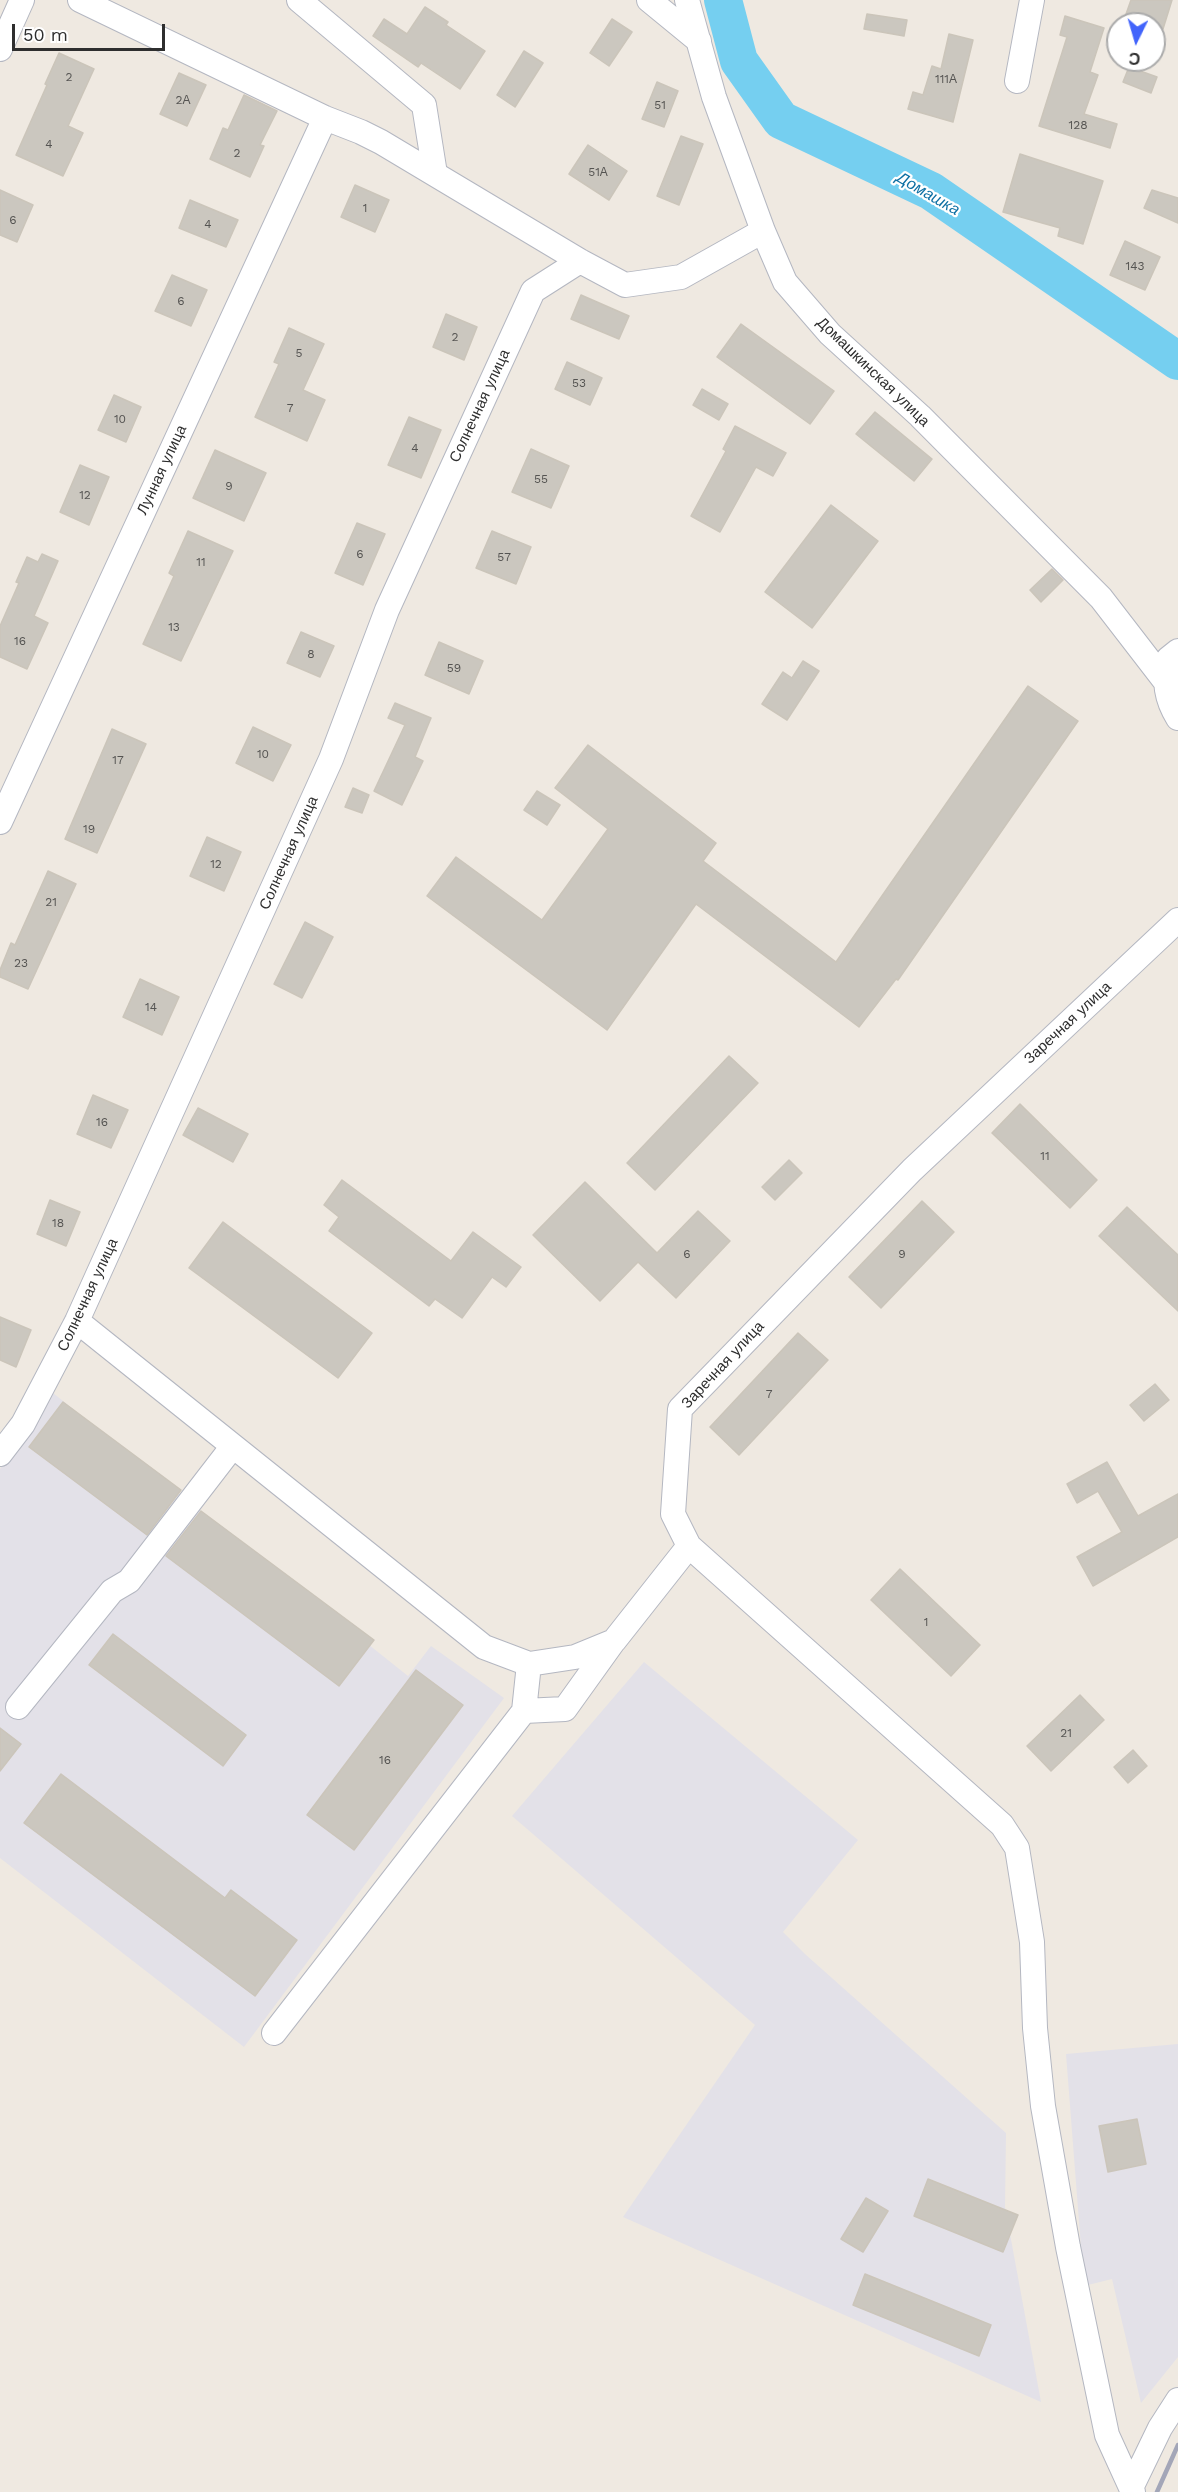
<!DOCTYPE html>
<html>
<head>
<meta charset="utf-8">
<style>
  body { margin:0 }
  #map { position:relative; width:1178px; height:2492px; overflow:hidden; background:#efe9e1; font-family:"Work Sans",sans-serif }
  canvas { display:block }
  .north { position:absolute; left:1106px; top:12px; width:60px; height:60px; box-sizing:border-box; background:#fff; border:2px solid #ababab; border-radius:50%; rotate:185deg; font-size:16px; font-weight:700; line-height:24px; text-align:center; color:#2e2e2e }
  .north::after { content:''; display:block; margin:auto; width:21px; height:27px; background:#4264fb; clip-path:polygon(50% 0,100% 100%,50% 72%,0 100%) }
  .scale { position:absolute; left:12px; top:24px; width:153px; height:27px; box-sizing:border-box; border:3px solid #2e2e2e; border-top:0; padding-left:8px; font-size:18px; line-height:21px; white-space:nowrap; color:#2e2e2e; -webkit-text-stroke:4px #fff; paint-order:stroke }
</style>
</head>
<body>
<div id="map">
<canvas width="1178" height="2492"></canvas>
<div class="north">С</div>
<div class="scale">50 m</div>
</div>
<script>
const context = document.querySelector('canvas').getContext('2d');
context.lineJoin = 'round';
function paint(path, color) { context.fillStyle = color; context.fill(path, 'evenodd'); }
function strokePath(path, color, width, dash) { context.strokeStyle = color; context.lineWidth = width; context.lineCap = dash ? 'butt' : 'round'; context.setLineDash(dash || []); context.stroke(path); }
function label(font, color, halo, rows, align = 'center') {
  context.font = font + ' "Work Sans",sans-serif'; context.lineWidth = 4.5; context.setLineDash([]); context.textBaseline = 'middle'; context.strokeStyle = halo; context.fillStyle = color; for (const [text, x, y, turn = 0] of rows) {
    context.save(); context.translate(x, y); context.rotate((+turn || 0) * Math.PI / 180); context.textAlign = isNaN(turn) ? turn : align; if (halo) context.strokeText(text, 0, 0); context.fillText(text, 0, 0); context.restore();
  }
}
paint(new Path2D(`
  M53 1393 408 1676 431 1646 504 1698 244 2047 0 1858V1469Z
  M644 1662 858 1840 783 1932 805 1954 1006 2133 1005 2207 1041 2402 623 2217 755 2025 512 1816Z
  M1178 2044V2357L1141 2403 1112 2279 1084 2286 1066 2054Z`), '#e3e1e8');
strokePath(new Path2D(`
  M723 0 739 61 781 120 931 191 1178 361`), '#75cff0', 38);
const building = new Path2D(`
  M1131 0H1172L1163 29 1154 24 1125 17Z
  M425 7 448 22 446 25 485 51 460 89 421 63 418 67 373 36 384 19 407 34Z
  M867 14 907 20 904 36 864 29Z
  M1065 16 1104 28 1090 72 1098 75 1084 114 1117 124 1110 148 1039 126 1067 37 1060 35Z
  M612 19 632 32 609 66 590 53Z
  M949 34 973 40 953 122 908 109 913 92 923 95 932 66 941 69Z
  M524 51 543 63 515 107 497 95Z
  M59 53 94 69 68 126 83 133 63 176 16 155 47 85 45 84Z
  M1129 67 1157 77 1151 93 1123 82Z
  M179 73 206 85 187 126 160 114Z
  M657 82 678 91 664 127 642 119Z
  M244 95 277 111 260 145 264 146 250 177 210 159 223 128 228 130Z
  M681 136 703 144 679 205 657 196Z
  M588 145 627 171 609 200 569 174Z
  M1020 154 1103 181 1083 244 1058 236 1060 228 1003 212Z
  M355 185 389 200 375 232 341 217Z
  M0 190 33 205 17 242 0 235Z
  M1152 190 1178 198V223L1144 208Z
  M190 200 238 220 226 247 179 228Z
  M1125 241 1160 257 1145 290 1110 275Z
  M172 275 207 290 191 326 155 311Z
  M581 295 629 316 619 339 571 319Z
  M446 314 477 327 464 360 433 347Z
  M741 324 834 391 810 424 717 357Z
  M289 328 324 344 303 390 325 400 307 441 255 417 279 364 274 362Z
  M567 362 602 378 590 405 555 389Z
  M702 389 728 404 719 420 693 405Z
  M114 395 141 407 126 442 98 430Z
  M875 412 932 459 914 481 856 434Z
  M409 417 441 430 421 478 388 465Z
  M735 426 786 453 773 476 756 467 720 532 691 516 726 451 723 449Z
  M531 449 569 466 551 508 512 492Z
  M215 450 266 473 244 521 193 498Z
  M80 465 109 477 89 525 60 512Z
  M831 505 878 541 812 628 765 592Z
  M357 523 385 534 363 585 335 573Z
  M188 531 233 551 181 661 143 644 174 576 169 573Z
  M492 531 531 547 516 584 476 568Z
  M42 554 58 561 34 616 48 623 27 669 0 657V626L19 583 16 582 27 557 38 562Z
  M1052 569 1063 580 1041 602 1030 590Z
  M301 632 334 646 320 677 287 663Z
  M439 642 483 661 469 694 425 675Z
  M803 661 819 671 787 720 762 704 783 672 792 678Z
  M1028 686 1078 721 898 980 896 979 859 1027 696 904 607 1030 427 896 456 857 542 920 608 829 555 788 588 745 716 843 703 861 836 962Z
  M395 703 431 718 415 757 423 761 402 805 374 791 405 725 388 718Z
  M253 727 291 745 273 781 236 763Z
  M112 729 146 744 97 853 65 839Z
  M353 788 369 795 362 813 345 807Z
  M537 791 560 805 547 825 524 810Z
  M207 837 241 852 224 891 190 876Z
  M48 871 76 884 28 989 0 977V970L11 943 15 945Z
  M305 922 333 937 302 998 274 984Z
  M140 979 179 997 162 1035 123 1017Z
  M729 1056 758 1083 655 1190 627 1163Z
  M93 1095 128 1110 111 1148 77 1134Z
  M1020 1104 1097 1180 1070 1208 992 1133Z
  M198 1108 248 1134 233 1162 183 1135Z
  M789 1160 802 1173 775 1200 762 1187Z
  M342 1180 451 1261 473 1232 521 1267 506 1287 492 1277 462 1318 435 1299 429 1306 329 1231 339 1217 324 1205Z
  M585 1182 657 1253 698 1211 730 1241 676 1298 638 1262 600 1301 533 1235Z
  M50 1200 80 1212 66 1246 37 1234Z
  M922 1201 954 1232 881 1308 849 1277Z
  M1127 1207 1178 1255V1311L1099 1236Z
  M223 1222 372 1333 338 1378 189 1268Z
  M0 1317 31 1330 16 1367 0 1360Z
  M798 1333 828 1360 739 1455 710 1427Z
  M1155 1384 1169 1400 1144 1421 1130 1405Z
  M63 1402 181 1490 147 1535 29 1447Z
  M1107 1462 1138 1516 1178 1494V1537L1093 1586 1077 1557 1122 1532 1098 1491 1077 1503 1067 1484Z
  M201 1511 374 1640 339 1686 166 1556Z
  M900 1569 980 1645 951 1676 871 1600Z
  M113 1634 246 1735 223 1766 89 1665Z
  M416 1670 463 1705 354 1850 307 1815Z
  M1080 1695 1104 1720 1051 1771 1027 1746Z
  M0 1728 21 1744 0 1771Z
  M1133 1750 1147 1766 1128 1783 1114 1767Z
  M61 1774 225 1898 231 1890 297 1940 255 1996 24 1823Z
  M1137 2119 1146 2164 1108 2172 1099 2126Z
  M928 2179 1018 2215 1003 2252 914 2216Z
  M866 2198 888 2211 863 2252 841 2239Z
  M865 2274 991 2325 979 2356 853 2305Z`);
paint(building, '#cbc7bf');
strokePath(building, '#cbc5ba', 1.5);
const minor = new Path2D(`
  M80 0 325 118 361 132 381 142 580 261 625 285 681 277 763 231
  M299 0 424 105 435 174
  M649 0 699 41
  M687 0 714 97 763 231 785 282 830 334 920 416 1101 598 1165 681
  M0 49 22 0
  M1017 81 1032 0
  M1178 651 1168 659C1164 682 1166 699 1178 718
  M0 822 325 118
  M77 1321 484 1647 529 1664 575 1657 614 1641 689 1546
  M0 1454 23 1424 77 1321 331 759 387 610 533 291 580 261
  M18 1707 112 1591 129 1581 233 1446
  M524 1711 565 1709 613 1642
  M274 2033 524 1711 529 1664
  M1131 2488 1160 2428 1178 2400
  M1133 2492 1107 2435 1068 2247 1043 2106 1035 2028 1032 1942 1017 1848 1002 1825 689 1546 673 1514 680 1409 912 1170 1178 920`);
strokePath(minor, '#b4b7c1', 26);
strokePath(minor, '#fff', 24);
strokePath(new Path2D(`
  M1157 2492 1178 2445`), '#a3a6b8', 4.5);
label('12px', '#555452', null, [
  ["2",69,77],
  ["111А",946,79],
  ["2А",183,100],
  ["51",660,105],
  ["128",1078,125],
  ["4",49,144],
  ["2",237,153],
  ["51А",598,172],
  ["1",365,208],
  ["6",13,220],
  ["4",208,224],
  ["143",1135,266],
  ["6",181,301],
  ["2",455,337],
  ["5",299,353],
  ["53",579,383],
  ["7",290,408],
  ["10",120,419],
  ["4",415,448],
  ["55",541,479],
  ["9",229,486],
  ["12",85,495],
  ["6",360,554],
  ["57",504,557],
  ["11",201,562],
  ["13",174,627],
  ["16",20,641],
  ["8",311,654],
  ["59",454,668],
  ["10",263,754],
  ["17",118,760],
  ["19",89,829],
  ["12",216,864],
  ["21",51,902],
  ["23",21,963],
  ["14",151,1007],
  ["16",102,1122],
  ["11",1045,1156],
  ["18",58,1223],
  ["6",687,1254],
  ["9",902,1254],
  ["7",769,1394],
  ["1",926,1622],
  ["21",1066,1733],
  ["16",385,1760]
]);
label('15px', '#2e2e2e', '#fff', [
  ["Домашкинская улица",873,372,44],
  ["Солнечная улица",480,406,-65],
  ["Лунная улица",162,470,-65],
  ["Солнечная улица",289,853,-66],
  ["Заречная улица",1068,1023,-43],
  ["Солнечная улица",88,1295,-65],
  ["Заречная улица",723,1365,-47]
]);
label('italic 16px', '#0d6fa3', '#fff', [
  ["Домашка",928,194,30]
]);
</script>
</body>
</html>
